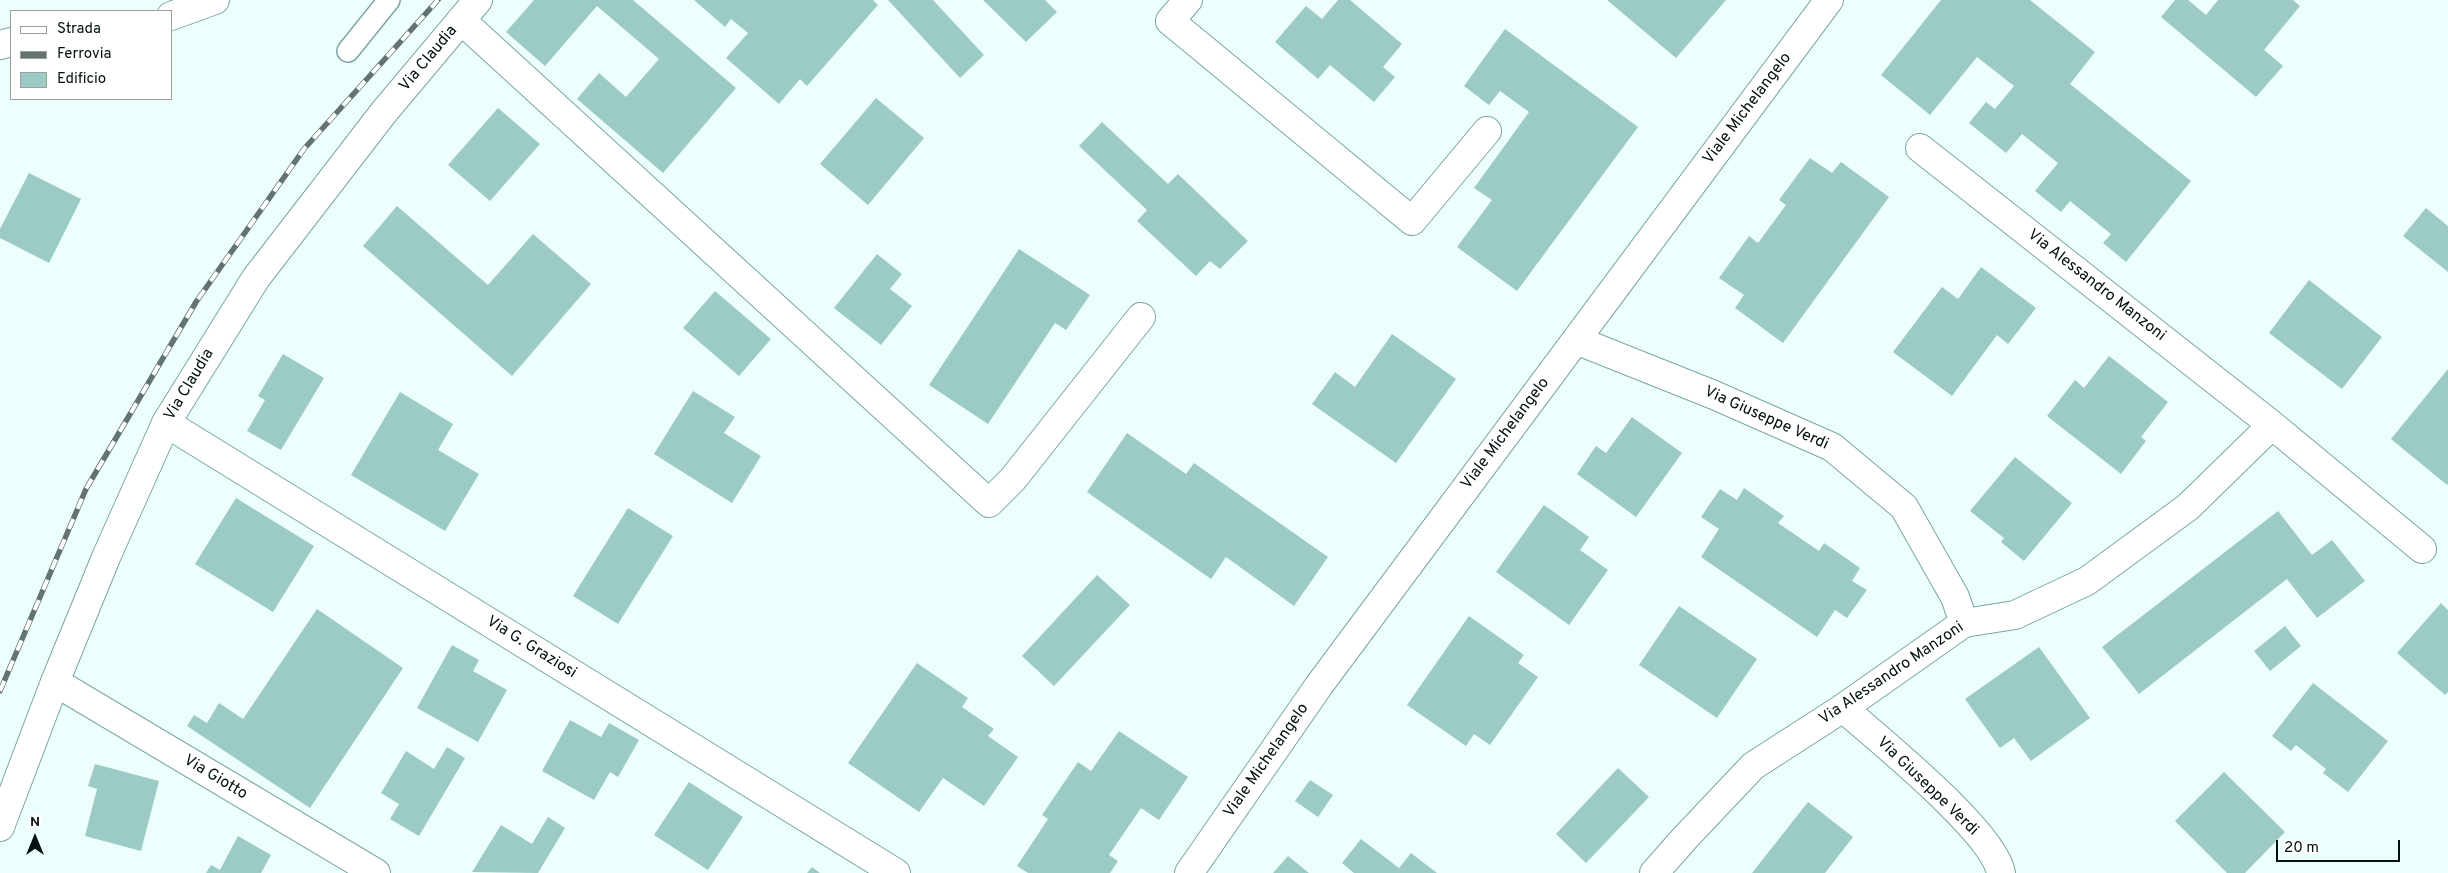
<!DOCTYPE html>
<html>
<head>
<meta charset="utf-8">
<style>
  body { margin:0 }
  #map { position:relative; width:2448px; height:873px; overflow:hidden; background:#ecfffd; font-family:Overpass,sans-serif }
  canvas { display:block }
  .legend { position:absolute; left:10px; top:10px; width:162px; height:90px; box-sizing:border-box; background:#fff; border:1px solid #9aa09f; margin:0; padding:6px 9px; list-style:none; font-size:15px; color:#021110 }
  .legend li { display:flex; align-items:center; gap:10px; height:25px }
  .legend b { width:25px; border:1px solid #9aa09f }
  .north { position:absolute; left:10px; top:813px; width:50px; height:50px; -webkit-text-stroke:4px #fff; paint-order:stroke; rotate:0deg; font-size:14px; font-weight:700; line-height:20px; text-align:center; color:#021110 }
  .north::after { content:''; display:block; margin:auto; width:18px; height:22px; background:#021110; clip-path:polygon(50% 0,100% 100%,50% 72%,0 100%) }
  .scale { position:absolute; left:2276px; top:840px; width:124px; height:22px; box-sizing:border-box; border:2px solid #021110; border-top:0; padding-left:6px; font-size:15px; line-height:18px; white-space:nowrap; color:#021110; -webkit-text-stroke:4px #fff; paint-order:stroke }
</style>
</head>
<body>
<div id="map">
<canvas width="2448" height="873"></canvas>
<ul class="legend">
<li><b style="height:6px;background:#fff"></b>Strada</li>
<li><b style="height:6px;background:#627371"></b>Ferrovia</li>
<li><b style="height:14px;background:#9ccac5"></b>Edificio</li>
</ul>
<div class="north">N</div>
<div class="scale">20 m</div>
</div>
<script>
const context = document.querySelector('canvas').getContext('2d');
context.lineJoin = 'round';
function paint(path, color) { context.fillStyle = color; context.fill(path, 'evenodd'); }
function strokePath(path, color, width, dash) { context.strokeStyle = color; context.lineWidth = width; context.lineCap = dash ? 'butt' : 'round'; context.setLineDash(dash || []); context.stroke(path); }
function label(font, color, halo, rows, align = 'center') {
  context.font = font + ' Overpass,sans-serif'; context.lineWidth = 4.5; context.setLineDash([]); context.textBaseline = 'middle'; context.strokeStyle = halo; context.fillStyle = color; for (const [text, x, y, turn = 0] of rows) {
    context.save(); context.translate(x, y); context.rotate((+turn || 0) * Math.PI / 180); context.textAlign = isNaN(turn) ? turn : align; if (halo) context.strokeText(text, 0, 0); context.fillText(text, 0, 0); context.restore();
  }
}
paint(new Path2D(`
  M534 0H633L736 88 663 173 577 99 599 73 626 97 659 59 597 6 545 66 506 32Z
  M694 0H873L878 5 807 86 800 79 779 104 726 58 748 33 731 19 725 27Z
  M888 0H933L984 55 960 78Z
  M983 0H1045L1057 12 1026 42Z
  M1338 0H1350L1402 44 1383 67 1395 77 1374 102 1330 65 1318 79 1275 42 1306 6 1322 19Z
  M1607 0H1726L1676 58Z
  M1941 0H2030L2095 52 2070 84 2191 181 2126 262 2103 243 2111 234 2070 201 2061 212 2035 191 2058 163 2022 134 2006 153 1969 123 1986 102 1995 109 2014 86 1977 57 1930 115 1881 75Z
  M2175 0H2188L2206 15 2218 0H2293L2300 6 2264 50 2283 66 2256 97 2161 17Z
  M1505 29 1638 127 1517 291 1457 247 1492 200 1474 188 1529 112 1500 91 1489 105 1464 86Z
  M876 98 924 138 868 205 820 164Z
  M498 108 540 144 490 201 448 165Z
  M1102 122 1168 184 1178 174 1248 241 1220 269 1210 261 1196 276 1137 221 1147 210 1079 146Z
  M1810 158 1832 173 1841 162 1889 197 1783 343 1735 308 1744 295 1719 278 1749 236 1758 243 1786 205 1779 200Z
  M29 173 81 199 49 263 0 238V229Z
  M397 206 488 285 533 234 591 284 512 376 363 246Z
  M2426 208 2448 226V272L2403 236Z
  M1019 249 1090 295 1066 330 1055 323 988 424 929 385Z
  M877 254 902 274 890 289 912 306 881 345 834 308Z
  M1981 267 2036 308 2008 344 1997 335 1952 396 1893 352 1942 287 1958 299Z
  M2309 280 2382 337 2342 389 2269 333Z
  M715 291 771 339 739 376 683 328Z
  M1392 334 1456 379 1396 463 1312 404 1335 372 1355 387Z
  M283 354 324 378 281 450 247 431 265 400 258 396Z
  M2109 356 2168 402 2141 437 2146 441 2121 474 2047 416 2075 380 2084 388Z
  M2448 369V484L2447 485 2391 439Z
  M693 391 735 417 724 433 761 456 732 503 654 454Z
  M400 392 453 424 438 450 479 474 445 531 351 475Z
  M1632 417 1682 453 1636 517 1577 474 1596 446 1606 453Z
  M1127 433 1186 474 1194 463 1328 557 1294 606 1226 557 1211 579 1087 492Z
  M2015 457 2072 503 2024 561 2001 542 2004 538 1970 511Z
  M1744 488 1784 516 1778 523 1819 551 1824 543 1860 568 1852 581 1867 590 1847 618 1835 610 1817 637 1701 557 1719 529 1701 517 1720 489 1737 500Z
  M236 498 314 546 273 612 195 564Z
  M1544 505 1589 537 1580 550 1608 570 1569 625 1496 572Z
  M628 508 673 536 618 624 573 596Z
  M2278 511 2312 555 2332 540 2365 581 2317 618 2287 579 2139 694 2102 647Z
  M1097 575 1130 605 1054 686 1022 656Z
  M2441 603 2448 610V692L2445 695 2397 653Z
  M1679 606 1757 659 1717 718 1639 665Z
  M317 609 403 668 310 808 187 726 194 715 207 723 219 703 243 719Z
  M1469 616 1524 655 1518 663 1538 677 1490 745 1474 734 1466 746 1407 705Z
  M2285 626 2301 646 2270 671 2254 651Z
  M452 645 479 660 473 671 507 690 478 742 417 708Z
  M2039 647 2090 718 2031 761 2014 738 2000 748 1965 699Z
  M917 663 968 698 962 707 994 729 988 736 1018 757 984 806 943 778 919 812 848 763Z
  M2313 683 2388 741 2348 792 2323 773 2326 769 2296 745 2291 751 2272 736Z
  M570 720 601 737 609 723 639 740 618 777 610 772 594 800 542 771Z
  M1119 731 1188 777 1159 820 1141 808 1109 855 1118 861 1110 873H1028L1017 866 1048 819 1042 815 1078 762 1091 771Z
  M447 747 465 758 419 836 390 819 399 804 381 793 406 751 434 769Z
  M95 764 159 781 141 851 85 836 97 789 88 786Z
  M1618 768 1649 797 1586 863 1556 834Z
  M2224 772 2285 832 2245 873H2227L2175 821Z
  M1310 780 1333 795 1318 817 1295 801Z
  M689 782 743 817 708 870 654 835Z
  M1808 802 1853 837 1825 873H1752Z
  M548 817 565 828 538 873 472 872 501 825 532 844Z
  M238 836 271 855 261 873H206L211 865 220 870Z
  M1361 839 1399 868 1411 853 1437 873H1354L1342 863Z
  M1288 856 1309 873H1273Z
  M812 867 820 873H807Z`), '#9ccac5');
const lane = new Path2D(`
  M348 51 389 0`);
const street = new Path2D(`
  M1188 0 1170 21 1412 221 1487 131
  M171 16 215 0
  M461 20 989 503 1013 479 1141 317
  M0 45 11 42
  M1920 148 2272 425 2422 549
  M1576 340 1714 395 1832 447 1904 507 1955 597 1964 623
  M166 423 896 873
  M55 682 376 873
  M1843 708C1878 739 1994 832 2001 873
  M1189 873 1320 684 1829 0
  M1654 873 1684 839 1753 766 1843 708 1964 623 2015 615 2087 581 2188 507 2272 425`);
const primary = new Path2D(`
  M0 827 55 682 107 555 166 423 256 278 384 112 478 0`);
strokePath(lane, '#7aa6a3', 24);
strokePath(street, '#7aa6a3', 30);
strokePath(primary, '#7aa6a3', 30);
strokePath(lane, '#fff', 21);
strokePath(street, '#fff', 28);
strokePath(primary, '#fff', 28);
const rail = new Path2D(`
  M0 691 86 489 196 302 304 149 438 0`);
strokePath(rail, '#627371', 5.5);
strokePath(rail, '#fff', 4, [11]);
label('16px', '#021110', '#fff', [
  ["Via Claudia",429,59,-50],
  ["Viale Michelangelo",1748,109,-53],
  ["Via Alessandro Manzoni",2096,286,38],
  ["Via Claudia",190,385,-59],
  ["Via Giuseppe Verdi",1766,419,24],
  ["Viale Michelangelo",1506,434,-53],
  ["Via G. Graziosi",531,648,32],
  ["Via Alessandro Manzoni",1892,674,-34],
  ["Viale Michelangelo",1267,761,-55],
  ["Via Giotto",215,778,31],
  ["Via Giuseppe Verdi",1927,787,44]
]);
</script>
</body>
</html>
